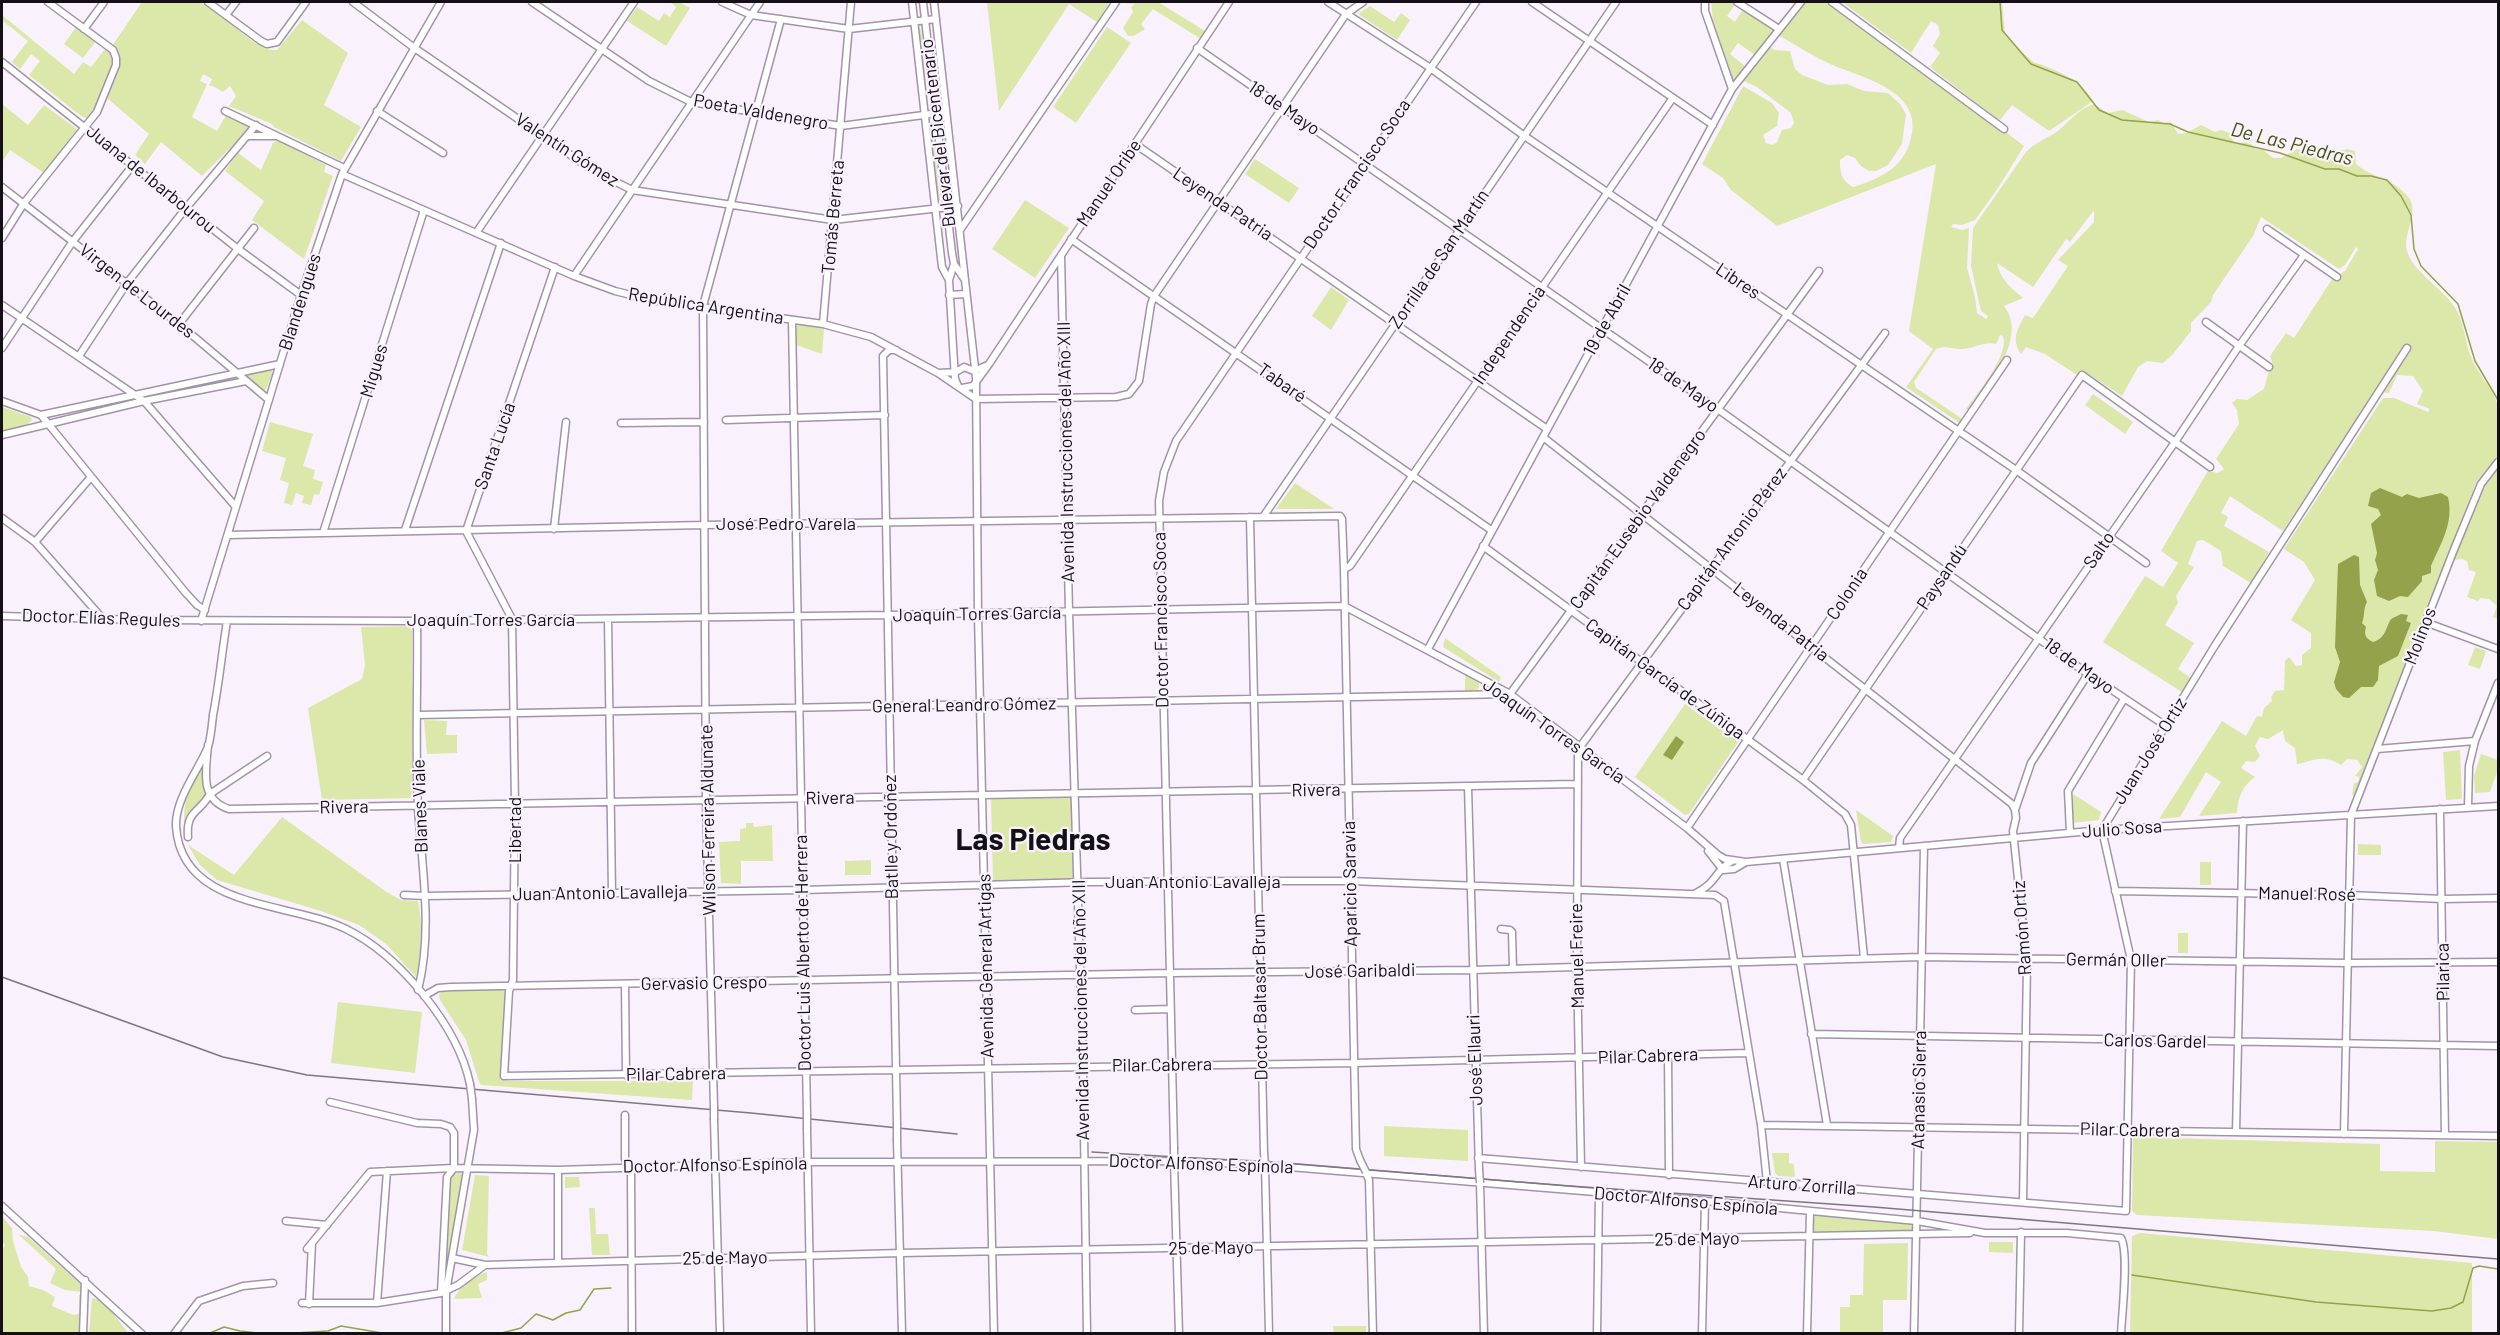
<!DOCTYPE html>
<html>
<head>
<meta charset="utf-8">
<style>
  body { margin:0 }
  #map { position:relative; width:2500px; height:1335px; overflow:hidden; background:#f9f2fc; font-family:Barlow,sans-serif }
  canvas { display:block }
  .frame { position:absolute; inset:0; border:3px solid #151018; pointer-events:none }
</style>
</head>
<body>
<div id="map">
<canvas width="2500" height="1335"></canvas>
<div class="frame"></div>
</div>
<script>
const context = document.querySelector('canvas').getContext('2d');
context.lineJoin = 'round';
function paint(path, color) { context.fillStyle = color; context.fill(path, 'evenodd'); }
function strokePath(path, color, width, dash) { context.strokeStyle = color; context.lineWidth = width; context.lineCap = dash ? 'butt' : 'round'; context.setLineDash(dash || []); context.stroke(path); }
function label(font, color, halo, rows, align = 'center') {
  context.font = font + ' Barlow,sans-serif'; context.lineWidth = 4.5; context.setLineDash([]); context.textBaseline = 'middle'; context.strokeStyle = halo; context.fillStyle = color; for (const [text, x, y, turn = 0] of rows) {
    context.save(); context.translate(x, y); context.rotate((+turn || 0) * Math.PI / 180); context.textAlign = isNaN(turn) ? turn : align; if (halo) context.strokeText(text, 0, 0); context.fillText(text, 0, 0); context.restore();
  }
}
paint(new Path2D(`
  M142 2C156 2 188 0 199 2 221 8 254 53 277 50L302 20 348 53 324 105 361 127 341 161 274 127 272 124 229 106 236 96 230 86 223 92 213 86H209L212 79 203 74 200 81 207 84 192 117 217 131 226 115 252 126 202 176 161 142 145 164 135 155 149 134 107 98C113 81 127 61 112 46Z
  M670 2H679L690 8 666 46 627 21 637 7 659 21 664 13 670 17 676 7Z
  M987 2H1110L1097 22 1069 4 999 111Z
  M1120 2H1158L1205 31 1201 39 1153 9 1141 24 1145 29 1134 36H1128L1123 28 1133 12 1131 7 1135 4 1120 3Z
  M1711 2H1737L1727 16 1735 22 1745 6 1774 26 1773 31 1755 55 1738 43 1730 54 1746 67 1738 79H1733L1713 20Z
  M1805 2H1837L1999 123 2002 129 2024 146 1998 188 1975 220 1962 225 1953 224 1951 227 1962 230 1969 228 1967 268 1975 297 1977 313 1986 319 1988 316 1981 311 1971 266 1973 228 2026 152C2035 143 2045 139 2055 133 2068 124 2077 109 2094 104L2108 113 2122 110 2149 122 2158 120 2164 123 2171 122 2178 134 2186 133 2201 125 2215 132 2221 130 2230 133 2233 141 2237 144C2246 141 2250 142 2256 149L2263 150 2273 158H2281L2297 149 2327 155 2347 149 2355 151 2356 164C2375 180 2393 177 2409 198 2420 214 2402 234 2407 251 2413 273 2446 290 2457 311 2465 325 2465 344 2472 359 2478 375 2495 390 2498 407 2500 422 2498 442 2498 457L2477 481 2354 796 2352 794 2354 783 2358 782 2359 777 2355 776 2362 767 2357 760 2347 759 2341 765C2323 754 2316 760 2297 764L2295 748 2285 741 2283 730 2268 739 2260 737 2255 746 2260 756 2255 762 2246 761 2241 768 2255 777C2242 786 2238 797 2237 813L2199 816 2221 782 2206 772 2180 817 2159 819 2222 721 2246 736 2257 716 2262 717 2264 708 2272 701 2271 697 2275 691 2284 690 2285 661 2289 657 2296 666 2302 665V655L2311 648V633L2291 620 2315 580 2304 562 2284 549 2383 398H2394L2428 412 2430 409 2417 404 2423 391 2413 376 2397 375 2389 393 2375 391 2283 531 2230 496 2221 513 2228 517 2224 526 2269 552 2251 583 2223 566 2221 551 2203 540 2197 541 2188 564 2194 567 2176 596 2178 603 2165 625 2194 643 2178 669 2191 678 2182 692 2103 642 2145 576 2163 587 2178 563 2161 551 2208 471 2218 473 2224 469 2216 459 2239 424 2237 410 2232 403 2237 399 2247 400 2264 389 2269 370 2273 365 2270 356 2286 333 2294 338 2336 273 2340 274 2345 271 2358 249 2356 247 2345 265 2339 269 2261 217 2253 236 2213 295 2211 302 2191 323V331L2173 354 2163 363 2147 361 2138 367 2122 396 2084 371 2077 375 2045 354 2026 347 2021 354C2011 339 2017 330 2025 315L2033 318 2068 266 2058 260 2094 222V210L2070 242 2066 239 2033 287 1997 263C2000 279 2011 288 2023 298L2004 306C2029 338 1987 385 1970 412L1966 409C1977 394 2010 354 2003 336L2000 335 1996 344C1983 341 1974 349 1961 349 1952 349 1945 345 1936 349L1914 382 1916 388 1964 420 1961 424 1906 387 1933 349 1909 331 1936 164 1777 226 1731 190 1723 178 1702 164 1743 86 1772 103 1779 113 1777 126 1763 135 1766 143 1773 145 1777 142 1782 130 1791 128 1794 123 1791 113 1757 87 1744 81 1746 74 1769 47 1775 50 1790 51 1795 69 1802 75 1828 85 1847 84 1864 91 1888 93 1900 104 1906 114 1902 144 1888 165 1876 171H1869L1861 166 1855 158 1847 155 1840 160C1840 173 1841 180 1853 187 1876 180 1900 170 1909 145 1929 91 1864 79 1828 63 1811 55 1796 45 1780 36V31Z
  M1842 2H2002L2005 34C2014 43 2022 53 2032 61 2036 64 2041 64 2045 66 2066 75 2082 82 2093 101L2049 131 2012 105 2000 120 1996 118 1930 67 1940 53 1933 46 1940 34 1938 25 1931 21 1911 53Z
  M1370 6 1394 22 1401 13 1410 20 1397 40 1358 14Z
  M2 15 74 74 83 62 91 67 105 49 111 53C117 76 100 100 89 119L81 116 29 75 40 61 31 54 20 69 12 62 28 41 3 21 2 23Z
  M77 26 96 41 83 58 64 44Z
  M1107 27 1131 43 1076 123 1053 107Z
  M935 28 943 105 942 106 932 29Z
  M920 29 921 30 928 104 918 30Z
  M2 104 28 125 44 105 77 129 44 173 10 150 2 162Z
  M944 121 945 122 952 199 942 122Z
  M932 123 940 200 939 201 929 124Z
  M278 140 326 165 324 172 333 176 304 259 252 220 264 201 225 171 238 153 261 170 273 143Z
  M1255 159 1299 188 1289 203 1245 174Z
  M1025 200 1069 228 1035 278 992 249Z
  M1331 287 1349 300 1331 330 1312 316Z
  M798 324 824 329 822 354 796 345V327Z
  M271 369 273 374 265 391 245 376 246 373Z
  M2093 394 2133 422 2125 434 2085 405Z
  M2 407 31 417 32 420 25 426 2 433Z
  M270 422 313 434 303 466 315 470 313 479 323 482 319 495 314 494 311 505 302 503 304 496 296 493 292 505 284 503 289 483 280 480 286 458 262 451Z
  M2498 465V619L2493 617 2497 606 2489 599 2480 598 2478 601 2467 597 2476 572 2469 570 2467 561 2462 559 2453 560 2479 492Z
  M1295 483 1334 509H1276Z
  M409 626 412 630V798L322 800 308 708 362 679 365 665 361 627Z
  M1445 638 1501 677 1499 682 1443 647Z
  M2475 647 2486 651 2480 669 2468 665Z
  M1465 674 1479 683V688L1476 691 1465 693Z
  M1685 704 1738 742 1689 814 1685 815 1635 777Z
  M424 720 447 721 446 735H457V753L427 754Z
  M2460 750 2462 799 2446 800 2443 752Z
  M2481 754 2498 760V769L2490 792 2475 793 2474 776Z
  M203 766 206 795 188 816 185 834C182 810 186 783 203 766Z
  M2073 794 2101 812 2099 820 2073 823Z
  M1073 796 1075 879 993 882 991 798Z
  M1856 810 1893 836 1891 842 1863 844 1861 842Z
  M282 817 385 891 401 900 418 901C423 924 421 953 416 977L386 944 359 925 321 911 217 880 200 865 188 845 234 875Z
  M746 823H753L754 827 772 825 773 861H741V884L721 883 719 842 740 841V829L746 828Z
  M2358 844 2381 845V855H2358Z
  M871 860V875H845V861Z
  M2200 862H2211V885H2200Z
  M2178 933H2188V953H2178Z
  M448 990H503L506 995 501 1076 505 1081H693L692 1100 481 1085 479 1082 466 1040 440 1000 439 995 442 991Z
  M338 1002 422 1012 415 1073 331 1063Z
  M1384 1126 1468 1130V1161L1384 1156Z
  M2133 1137 2380 1144V1171L2435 1172V1141L2498 1142V1239L2434 1231 2137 1215 2132 1211Z
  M1772 1153H1789V1163L1794 1164 1795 1177 1778 1176 1775 1173Z
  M459 1173 462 1174 463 1178 445 1286 448 1180 450 1175Z
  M475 1175 489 1176 487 1254 489 1257 462 1250Z
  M565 1177H579L580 1187 565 1188Z
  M589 1208H595L596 1234H608L610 1255H592Z
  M1816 1215 1911 1223 1913 1231 1816 1233 1814 1231V1218Z
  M2 1216 12 1228 13 1241 21 1267 28 1277 29 1286 43 1290 55 1297 52 1306 73 1315 79 1314V1295L84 1296V1333H2V1250L5 1245 2 1241Z
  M2140 1233 2472 1263V1333H2130L2132 1236Z
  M18 1234 28 1237 75 1279 82 1285 83 1292 65 1290 50 1283 56 1269Z
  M1989 1242H2013V1253L1989 1252Z
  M1908 1243 1907 1300H1883V1332L1840 1333V1307H1850V1295H1863L1864 1244Z
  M487 1272V1280L478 1284 482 1298 454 1299C459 1287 474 1276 487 1272Z
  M92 1298 104 1301 128 1333 89 1334Z
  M1333 1326H1366V1333H1334Z`), '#dce7aa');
paint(new Path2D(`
  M2380 488 2402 497 2407 494 2419 498 2441 493 2448 497C2454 523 2441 543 2431 566V573L2422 576V581L2408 597 2400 596 2389 601 2377 596 2374 580 2378 570 2375 560 2377 553 2371 524 2381 515 2378 509 2368 506 2371 493Z
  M2354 555 2359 557 2360 585 2367 602C2363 609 2365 616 2362 623L2366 627C2364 635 2365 638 2373 642 2386 638 2385 629 2391 619L2401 614 2408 615 2406 621 2411 623 2398 656 2379 666 2378 680 2373 687H2361L2349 698 2343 697 2336 689 2334 682 2340 662 2335 647 2338 564Z
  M1676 736 1684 742 1672 760 1663 755Z`), '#94a24b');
strokePath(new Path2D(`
  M2000 2 2002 30 2031 64 2077 82 2099 110 2122 120 2170 124 2188 132 2280 153 2325 169H2339L2357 176H2371L2387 180 2401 196 2411 215 2414 249 2421 266 2458 304 2475 361 2498 400
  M2132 1275 2316 1302 2432 1311 2451 1308 2463 1302 2473 1268 2479 1266 2498 1269
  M208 1334 224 1327 240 1331 266 1334
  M278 1334 328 1331 341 1326 388 1334
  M498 1334 521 1328 536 1314 553 1320 566 1313 580 1310 594 1289 611 1288`), '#94a24b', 1.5);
const minor = new Path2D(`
  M208 2 261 41 267 44 277 42 306 2
  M353 2 413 47 594 171 632 190 833 220 958 206
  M532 2 649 81 691 102 841 126 946 112
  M722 2 751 15 849 29 936 19
  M912 2 942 267 949 280
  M923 2 952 253 954 264 965 280 976 377 978 614 994 1334
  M934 2 965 280
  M1328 2 1429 67 1523 135 2016 470 2146 563
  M1532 2 1713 125
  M1705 2V11L1732 89
  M1737 2 1779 29
  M1832 2 2004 129
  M226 15 236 2
  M84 29 104 2
  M1197 48 1719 410 2088 674 2166 726
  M2 62 238 249 301 295
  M225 111 344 168
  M377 111 443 153
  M248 136H275
  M1135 144 1547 429
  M342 174 574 276 615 291 651 300 823 324 871 337 938 373 976 399 1116 397 1129 394 1139 381 1151 304 1154 296 1346 14 1363 2
  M2 187 179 324 269 400
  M2267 229 2337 277
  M960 230 1116 2
  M476 233 634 2
  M2 238 24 203 97 112 116 65V58L113 50 48 2
  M1071 239 1491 530
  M1061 255 1069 612 1083 1066 1087 1334
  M954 264 949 280 955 379 958 386
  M555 267 466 531 512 619 515 804 513 980 509 991 504 1076 1354 1063 1747 1053
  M574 276 760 2
  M949 295 966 294
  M2 305 144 401 236 507
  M792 320 807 1114
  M2206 322 2269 367
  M179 324 254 228
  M823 324 851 2
  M2 348 73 241 133 165
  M896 350H889L883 356 897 1123
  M79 356 127 283 186 208 256 125
  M939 373 956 372 964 367 974 371 988 365
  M962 388 973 386 989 364 1229 2
  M2 401 41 415 185 592 197 605 205 610
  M41 415 280 364
  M726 420 885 415
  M621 423 704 422
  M2 435 144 401 246 381
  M1543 437 2012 804 2015 810
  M1250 517 1264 1153
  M1263 517 1616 2
  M2 518 35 542 102 618
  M554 529 566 422
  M405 530 501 243
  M323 533 424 210
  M228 535 704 525 1340 516 1342 519 1344 569 1356 1149 1360 1160
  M35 542 91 477
  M1483 546 1803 780 1845 814 1851 825 1864 958
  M1344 569 1350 566 1672 99
  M2 616 139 620 417 621 889 615 1344 606 1510 694 1687 828 1718 855 1725 859 1746 862 2102 830 2498 806
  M608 619 612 893
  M201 621 301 295 342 174 441 2
  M227 621C222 652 219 684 213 715 212 725 211 737 208 747 198 771 175 799 176 826 181 910 289 901 346 929 399 955 458 1026 470 1084
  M417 621C418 683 415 746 418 808 422 868 433 931 418 990
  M2425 622 2498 649
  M1428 649 1732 89 1801 2
  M418 715 1510 694 1819 271
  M208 745C206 771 199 799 229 809L1577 784
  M2377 749 2475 741
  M1803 780 2082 375 2210 467
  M1468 787 1479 1169
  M2468 807 2469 766 2475 741 2498 683
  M2440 809 2445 1135
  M1687 828 2007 360
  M2070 833 2068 791 2124 699
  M188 837C186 810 199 814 210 794L267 756
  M1899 848 1900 838 2175 442 2239 346 2304 255
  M1708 851 1723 870 1734 869 1746 862
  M1783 859 1827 1125
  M2115 891 2349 895 2442 899 2498 898
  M1696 893C1717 883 1715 870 1732 861
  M404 895 425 896 803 890 1089 882 1257 881H1350L1715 895 1724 901 1761 1125 1767 1182
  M1501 929 1510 930 1512 932 1513 969
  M625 984 626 1075
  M424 996 438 988 451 987 1169 973 1472 970 1921 957 2348 963 2498 962
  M1135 1010 1170 1009
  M1811 1034 2498 1046
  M1668 1055 1669 1175
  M330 1102 417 1123 441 1124 450 1127 454 1133V1168L447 1177 441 1293 458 1285 485 1265
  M714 1107 706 800 703 306 781 19
  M625 1115V1159L631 1173 632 1334
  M714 1120 720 1334
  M1761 1125 2498 1136
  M807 1129 811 1334
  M2236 1132 2243 821
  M2344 1134 2351 815 2453 552 2481 484 2498 462
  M897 1140 902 1334
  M1174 1147 1159 501 1164 472 1176 441 1476 2
  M1478 1158 2126 1211 2131 960 2102 830 2214 647 2407 348
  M1174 1161 1179 1334
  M1265 1165 1269 1334
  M1581 1167 1577 967 1578 754 1580 747 1885 333
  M558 1170V1262
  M1366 1173 1369 1180 1373 1334
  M1480 1183 1484 1334
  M2023 1202 2027 965 2013 831 2016 818 2015 810 2031 763 2088 674
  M2 1206 142 1334
  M286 1221 327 1225
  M307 1249 370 1172 454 1168 558 1170 808 1162 1174 1161 1265 1165 1705 1201 1917 1221 1985 1233H2067L2121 1238C2129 1252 2122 1314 2121 1334
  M452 1258 485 1265 900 1253 1970 1233
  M302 1303H377L441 1293
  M377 1303 387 1171
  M309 1304 312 1243
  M83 1334 85 1280
  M174 1334 199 1301 243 1286 273 1283
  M446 1334V1292L474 1130 472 1099
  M1597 1334 1599 1193
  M1702 1334 1705 1201
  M1807 1334 1810 1212
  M1914 1334 1924 846
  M2019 1334 2021 1232`);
strokePath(minor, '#a293aa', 9);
strokePath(minor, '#fff', 6);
strokePath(new Path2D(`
  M2 977 223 1057 307 1075 751 1113 957 1134
  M1092 1152 1295 1164 1570 1186 1874 1207 2498 1259`), '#7d7780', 1.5);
const minorBridge = new Path2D(`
  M470 1084 472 1099
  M714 1107V1120
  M807 1114V1129
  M897 1123V1140
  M1174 1147V1161
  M1264 1153 1265 1165
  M1360 1160 1366 1172
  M1479 1169 1480 1183`);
strokePath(minorBridge, '#a293aa', 9, []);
strokePath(minorBridge, '#fff', 6);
label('18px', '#151018', '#f9f2fc', [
  ["18 de Mayo",1284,108,34],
  ["Poeta Valdenegro",761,112,10],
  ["Bulevar del Bicentenario",938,133,-97],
  ["Valentín Gómez",567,150,33],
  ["Doctor Francisco Soca",1357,174,-56],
  ["Juana de Ibarbourou",151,179,39],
  ["Manuel Oribe",1109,183,-56],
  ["Leyenda Patria",1223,204,34],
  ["Tomás Berreta",833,217,-85],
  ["Zorrilla de San Martín",1439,259,-56],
  ["Libres",1738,281,34],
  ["Virgen de Lourdes",137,291,38],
  ["Blandengues",300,302,-72],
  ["República Argentina",706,306,9],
  ["19 de Abril",1607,320,-61],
  ["Independencia",1509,335,-56],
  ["Migues",374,371,-73],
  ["Tabaré",1282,383,35],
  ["18 de Mayo",1683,385,35],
  ["Santa Lucía",495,446,-71],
  ["Avenida Instrucciones del Año XIII",1066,452,-91],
  ["Capitán Eusebio Valdenegro",1638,519,-54],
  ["José Pedro Varela",786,524],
  ["Capitán Antonio Pérez",1732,539,-54],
  ["Salto",2099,550,-56],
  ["Paysandú",1942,577,-56],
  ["Colonia",1847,594,-56],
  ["Joaquín Torres García",977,614,-1],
  ["Doctor Elías Regules",101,618,2],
  ["Joaquín Torres García",491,620],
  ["Doctor Francisco Soca",1161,620,-91],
  ["Leyenda Patria",1781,622,38],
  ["Molinos",2420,636,-69],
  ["18 de Mayo",2079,666,36],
  ["Capitán García de Zúñiga",1665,679,36],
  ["General Leandro Gómez",964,705,-1],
  ["Joaquín Torres García",1554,731,35],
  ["Juan José Ortiz",2150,751,-58],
  ["Rivera",1316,790,-1],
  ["Rivera",830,798,-1],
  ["Blanes Viale",420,806,-92],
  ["Rivera",344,807,-1],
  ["Wilson Ferreira Aldunate",708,820,-91],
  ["Julio Sosa",2122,829,-4],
  ["Libertad",515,830,-90],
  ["Batlle y Ordóñez",891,837,-91],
  ["Juan Antonio Lavalleja",1193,882],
  ["Aparicio Saravia",1350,884,-91],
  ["Juan Antonio Lavalleja",600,893,-1],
  ["Manuel Rosé",2307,894,1],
  ["Ramón Ortiz",2022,928,-94],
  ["Doctor Luis Alberto de Herrera",803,953,-91],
  ["Manuel Freire",1577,956,-91],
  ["Germán Oller",2116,960,1],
  ["Avenida General Artigas",986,966,-91],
  ["José Garibaldi",1360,971,-1],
  ["Pilarica",2443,972,-91],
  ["Gervasio Crespo",704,983,-1],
  ["Doctor Baltasar Brum",1260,997,-91],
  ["Avenida Instrucciones del Año XIII",1081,1010,-91],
  ["Carlos Gardel",2155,1041,1],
  ["Pilar Cabrera",1648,1056,-2],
  ["José Ellauri",1475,1060,-92],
  ["Pilar Cabrera",1162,1065,-1],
  ["Pilar Cabrera",676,1074,-1],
  ["Atanasio Sierra",1919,1090,-89],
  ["Pilar Cabrera",2130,1130,1],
  ["Doctor Alfonso Espínola",1201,1164,2],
  ["Doctor Alfonso Espínola",715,1165,-1],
  ["Arturo Zorrilla",1802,1185,4],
  ["Doctor Alfonso Espínola",1686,1201,5],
  ["25 de Mayo",1697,1239,-1],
  ["25 de Mayo",1211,1248,-1],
  ["25 de Mayo",725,1258,-1]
]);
label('italic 20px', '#474f0d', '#f9f2fc', [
  ["De Las Piedras",2292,144,14]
]);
label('bold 30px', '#151018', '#f9f2fc', [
  ["Las Piedras",1033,840]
]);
</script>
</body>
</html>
